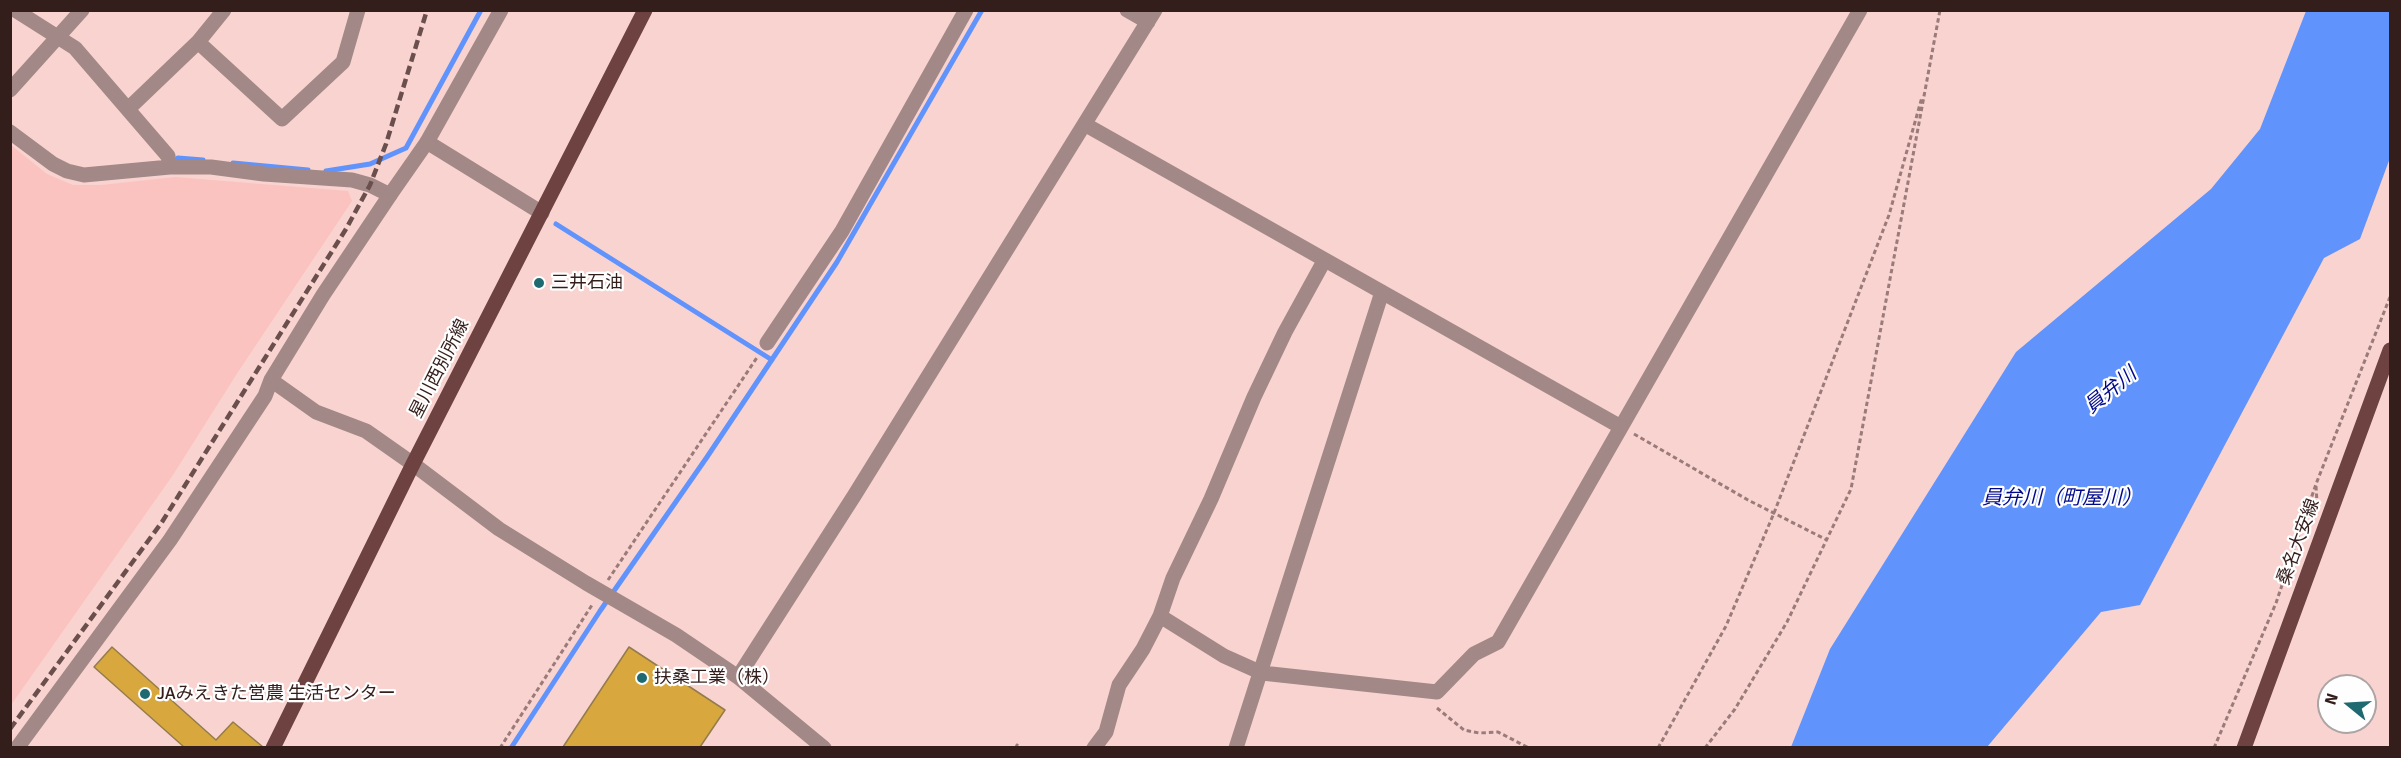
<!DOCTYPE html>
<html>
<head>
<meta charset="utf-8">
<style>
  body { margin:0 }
  #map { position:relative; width:2401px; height:758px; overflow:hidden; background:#f9d3d0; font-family:Signika,sans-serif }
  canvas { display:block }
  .frame { position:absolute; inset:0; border:12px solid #341e1c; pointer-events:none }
  .north { position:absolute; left:2317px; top:674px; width:60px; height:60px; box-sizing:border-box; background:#fefefe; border:2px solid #ada4a4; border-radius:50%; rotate:288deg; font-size:16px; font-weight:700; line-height:24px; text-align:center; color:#341e1c }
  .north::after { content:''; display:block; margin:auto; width:21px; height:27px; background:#1e6a70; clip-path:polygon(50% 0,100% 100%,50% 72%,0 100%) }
</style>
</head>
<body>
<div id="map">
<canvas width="2401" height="758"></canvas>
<div class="frame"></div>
<div class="north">N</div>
</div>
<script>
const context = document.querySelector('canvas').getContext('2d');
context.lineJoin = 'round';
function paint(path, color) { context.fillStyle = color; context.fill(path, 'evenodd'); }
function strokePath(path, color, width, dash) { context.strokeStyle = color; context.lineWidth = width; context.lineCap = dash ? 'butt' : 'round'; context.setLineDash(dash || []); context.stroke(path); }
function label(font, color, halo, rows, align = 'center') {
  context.font = font + ' Signika,"Noto Sans JP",sans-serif'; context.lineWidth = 4.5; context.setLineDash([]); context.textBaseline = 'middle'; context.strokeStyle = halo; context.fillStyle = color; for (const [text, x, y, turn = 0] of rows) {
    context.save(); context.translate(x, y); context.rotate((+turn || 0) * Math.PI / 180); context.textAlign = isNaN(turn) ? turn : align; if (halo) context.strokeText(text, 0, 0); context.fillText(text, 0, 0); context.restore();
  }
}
paint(new Path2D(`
  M11 145 47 174 73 185H101L175 177 348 191 352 201 238 372 173 475 11 705Z`), '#fbc3bf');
paint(new Path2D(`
  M2306 11H2390V158L2360 239 2324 258 2140 605 2101 612 1987 747H1791L1830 649 2016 352 2211 189 2260 129Z`), '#6193fc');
strokePath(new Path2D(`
  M178 158 203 160
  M233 163 308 170
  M326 171 370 164 406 148 481 10
  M556 224 772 360
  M511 748 600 611 707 457 837 262 982 10`), '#6193fc', 5);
const building = new Path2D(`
  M112 647 216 740 233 722 263 747H184L94 667Z
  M629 647 725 710 700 747H563Z`);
paint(building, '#d8a83f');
strokePath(building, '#937b4c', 1.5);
strokePath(new Path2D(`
  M1634 434 1748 500 1827 540
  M2316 486 2317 503
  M608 580 758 356
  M1437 708 1464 730 1479 733 1498 732 1529 748
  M500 748 592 605
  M1016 748 1017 745 1022 748
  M1658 748 1726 626 1774 513 1889 215 1922 97
  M1705 748 1735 709 1787 622 1851 489 1940 10
  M2214 748 2276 603 2316 484 2390 297`), '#9a7b79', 3, [4.5, 3]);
strokePath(new Path2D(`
  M15 10 75 48 168 156 170 167
  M1127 10 1148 22
  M198 42 282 119 343 62 358 10
  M10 90 82 10
  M128 109 198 42 224 10
  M1086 125 1621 427
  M10 132 53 164 67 171 84 175 170 167H211L264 174 352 180 370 185 390 195 323 295 271 380 265 396 170 540 17 748
  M427 142 542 213
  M767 343 842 231 966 10
  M271 380 316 412 366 431 413 464 499 529 586 583 676 635 738 677 824 748
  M1160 616 1224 656 1262 673 1437 692 1474 654 1498 642 1860 10
  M738 677 854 496 1155 10
  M1094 748 1106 732 1119 685 1143 649 1160 616 1173 578 1211 499 1254 397 1285 332 1324 261
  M1236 748 1382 292`), '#a28886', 15);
strokePath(new Path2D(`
  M390 195 427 142 501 10`), '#a28886', 15);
strokePath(new Path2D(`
  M273 748 413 464 645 10
  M2244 748 2390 350`), '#6d4240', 15);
strokePath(new Path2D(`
  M10 729 162 522 346 229 370 185 386 144 427 10`), '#6a4f4d', 4.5, [9, 4.5]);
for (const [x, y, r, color] of [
  [539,283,6,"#1e6a70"],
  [642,678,6,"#1e6a70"],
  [145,694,6,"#1e6a70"]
]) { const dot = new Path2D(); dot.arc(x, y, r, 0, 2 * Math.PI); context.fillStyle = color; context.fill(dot); strokePath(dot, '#fefefe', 2); }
label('18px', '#341e1c', '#fefefe', [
  ["三井石油",551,283],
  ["扶桑工業（株）",654,678],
  ["JAみえきた営農 生活センター",157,694]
], 'left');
label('18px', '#341e1c', '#fefefe', [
  ["星川西別所線",440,369,-63],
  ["桑名大安線",2299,542,-70]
]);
label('italic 20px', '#000789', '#fefefe', [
  ["員弁川",2111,391,-39],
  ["員弁川（町屋川）",2062,499]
]);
</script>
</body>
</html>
